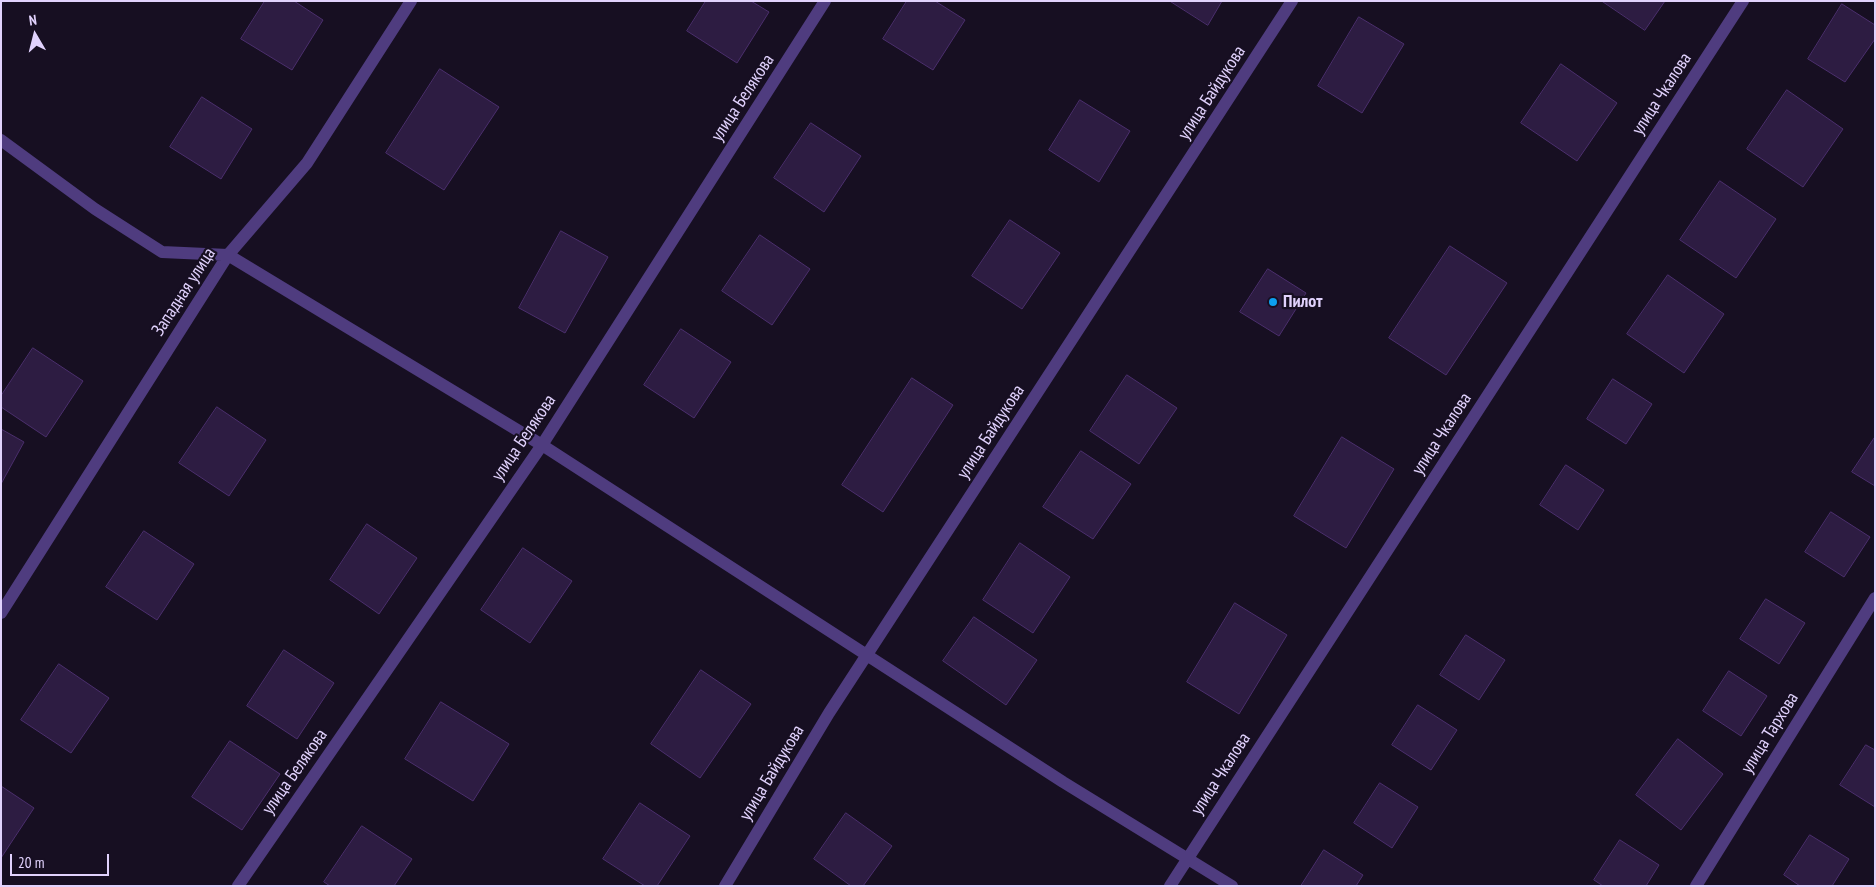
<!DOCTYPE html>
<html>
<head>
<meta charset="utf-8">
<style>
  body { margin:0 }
  #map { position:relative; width:1876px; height:887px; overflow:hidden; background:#170f22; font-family:"PT Sans Narrow",sans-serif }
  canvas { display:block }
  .frame { position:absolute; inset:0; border:2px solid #e1d2fd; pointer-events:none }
  .north { position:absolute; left:10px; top:10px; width:50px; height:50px; -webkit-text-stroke:4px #170f22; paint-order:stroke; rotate:352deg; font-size:14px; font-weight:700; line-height:20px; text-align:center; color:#e1d2fd }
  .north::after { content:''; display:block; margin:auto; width:18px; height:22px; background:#e1d2fd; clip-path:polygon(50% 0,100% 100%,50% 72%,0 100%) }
  .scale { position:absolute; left:10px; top:854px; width:99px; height:22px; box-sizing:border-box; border:2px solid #e1d2fd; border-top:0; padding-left:6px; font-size:15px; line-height:18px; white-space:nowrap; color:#e1d2fd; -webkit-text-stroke:4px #170f22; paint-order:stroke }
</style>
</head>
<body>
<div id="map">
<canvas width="1876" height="887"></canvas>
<div class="frame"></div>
<div class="north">N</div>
<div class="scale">20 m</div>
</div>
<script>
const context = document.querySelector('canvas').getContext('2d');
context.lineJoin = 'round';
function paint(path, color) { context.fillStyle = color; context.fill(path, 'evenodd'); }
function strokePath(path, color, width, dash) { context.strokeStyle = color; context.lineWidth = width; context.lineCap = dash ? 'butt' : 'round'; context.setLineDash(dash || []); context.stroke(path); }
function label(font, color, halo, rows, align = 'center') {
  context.font = font + ' "PT Sans Narrow",sans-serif'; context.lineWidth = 4.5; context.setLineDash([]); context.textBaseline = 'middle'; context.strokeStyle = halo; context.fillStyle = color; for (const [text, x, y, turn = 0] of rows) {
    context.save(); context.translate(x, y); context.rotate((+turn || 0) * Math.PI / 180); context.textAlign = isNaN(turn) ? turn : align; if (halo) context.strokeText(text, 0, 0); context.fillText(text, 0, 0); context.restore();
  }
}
const building = new Path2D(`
  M265 1H294L323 20 292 70 241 39Z
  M706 1H751L769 12 737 63 687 31Z
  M907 1H935L965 20 933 70 883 39Z
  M1170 1H1222L1208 25Z
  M1602 1H1665L1645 30Z
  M1842 4 1875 25V39L1845 82 1808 59Z
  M1359 17 1404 44 1362 113 1318 86Z
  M1561 64 1617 103 1577 161 1521 123Z
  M440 69 499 107 444 190 386 153Z
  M1787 90 1843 129 1803 187 1747 149Z
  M202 97 252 129 221 179 170 147Z
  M1080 100 1130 131 1099 182 1049 150Z
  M811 123 861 156 824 212 774 178Z
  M1720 181 1776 219 1736 278 1680 240Z
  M1010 220 1060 253 1022 309 972 276Z
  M561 231 608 257 565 333 519 308Z
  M760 235 810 269 772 325 722 291Z
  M1450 246 1507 283 1446 375 1389 338Z
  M1268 269 1306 293 1279 336 1240 312Z
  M1668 275 1724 314 1684 373 1627 334Z
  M681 329 731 362 694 418 644 385Z
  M33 348 83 381 46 437 1 407V396Z
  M1127 375 1177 408 1139 464 1090 431Z
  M912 378 953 405 883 512 842 485Z
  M1613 379 1652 404 1626 444 1587 419Z
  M217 407 266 440 229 496 179 463Z
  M1 429 24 442 1 484Z
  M1342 437 1394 469 1346 548 1294 516Z
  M1875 437V486L1852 472Z
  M1081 451 1131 484 1093 539 1043 507Z
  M1566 465 1604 490 1578 530 1540 505Z
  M1831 512 1870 537 1844 577 1805 552Z
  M367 524 417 558 379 614 330 580Z
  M144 531 194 564 157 620 106 587Z
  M1020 543 1070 577 1033 633 983 600Z
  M523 548 572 581 530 643 481 610Z
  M1766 599 1805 623 1779 664 1740 639Z
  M1235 603 1287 635 1239 714 1187 682Z
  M974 617 1037 660 1006 705 943 661Z
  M1466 635 1505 660 1479 700 1440 675Z
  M284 650 334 683 297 739 247 706Z
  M59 664 109 698 71 753 21 720Z
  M701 670 751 704 700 778 651 744Z
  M1729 671 1767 696 1741 736 1703 711Z
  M441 702 509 744 473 801 405 759Z
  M1418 705 1457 730 1431 770 1392 745Z
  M1678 739 1723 774 1681 830 1636 795Z
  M230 741 280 774 242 830 192 797Z
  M1866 745 1875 750V807L1840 785Z
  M1380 783 1418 807 1392 848 1354 823Z
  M1 786 34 808 1 858Z
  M640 803 690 836 657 886H645L603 859Z
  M846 813 892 846 863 886H851L814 859Z
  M362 826 412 859 394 886H330L324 882Z
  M1810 835 1849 859 1832 886H1800L1784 875Z
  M1620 840 1659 865 1646 886H1603L1594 880Z
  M1324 850 1363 875 1356 886H1301Z`);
paint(building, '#2d1c42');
strokePath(building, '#4b2f6d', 1);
strokePath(new Path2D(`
  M1 140 95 209 162 252 228 255 542 445 1063 782 1232 886
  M1 613 228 255 307 163 411 1
  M238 886 542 445 825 1
  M725 886 829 713 1292 1
  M1170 886 1743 1
  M1696 886 1875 598`), '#4f3c7f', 12);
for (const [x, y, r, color] of [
  [1273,302,5,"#0c9fef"]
]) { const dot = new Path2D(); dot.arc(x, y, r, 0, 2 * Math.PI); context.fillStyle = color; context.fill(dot); strokePath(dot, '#170f22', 2); }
label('18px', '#e1d2fd', '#170f22', [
  ["улица Байдукова",1212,93,-57],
  ["улица Чкалова",1662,94,-57],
  ["улица Белякова",743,98,-57],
  ["Западная улица",184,292,-57],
  ["улица Байдукова",991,432,-57],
  ["улица Чкалова",1442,434,-57],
  ["улица Белякова",524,438,-56],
  ["улица Тархова",1770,733,-58],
  ["улица Белякова",295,772,-55],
  ["улица Байдукова",772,773,-59],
  ["улица Чкалова",1221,774,-57]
]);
label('bold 18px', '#e1d2fd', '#170f22', [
  ["Пилот",1283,302]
], 'left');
</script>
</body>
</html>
